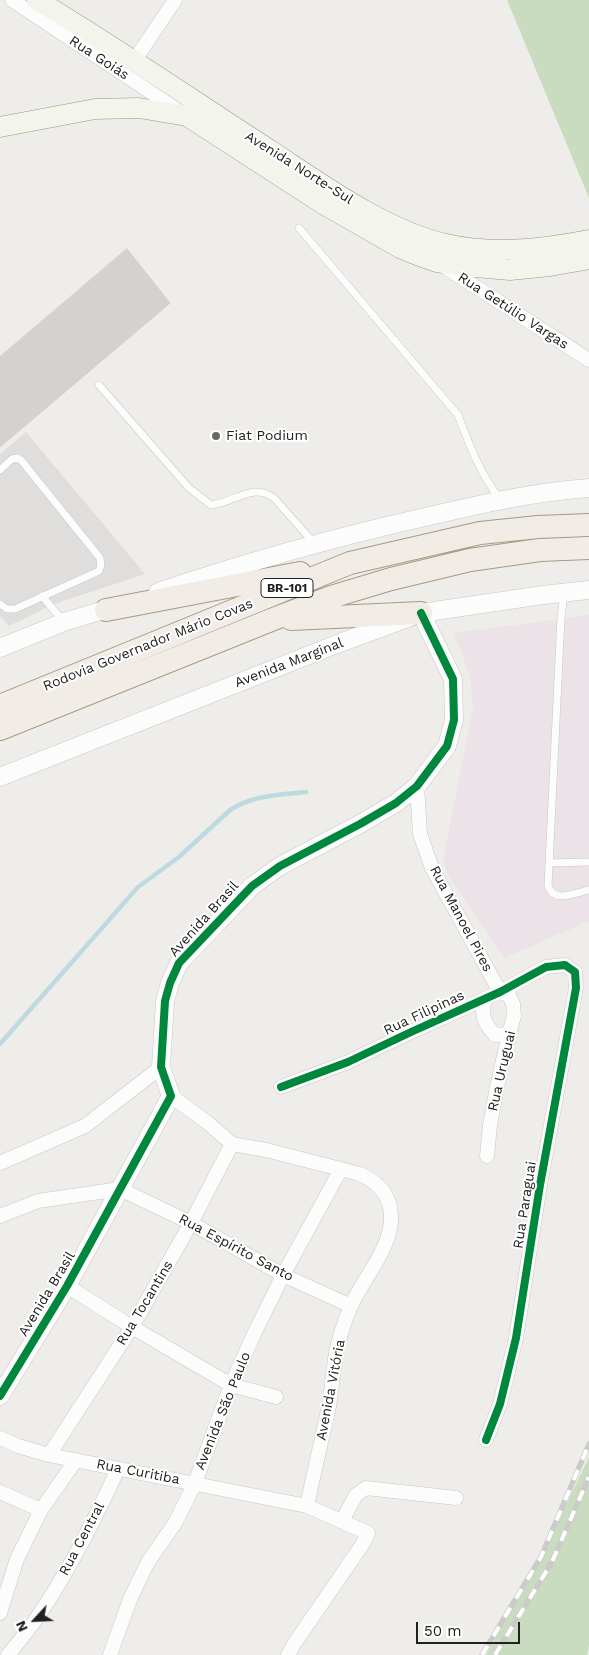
<!DOCTYPE html>
<html>
<head>
<meta charset="utf-8">
<style>
  body { margin:0 }
  #map { position:relative; width:589px; height:1655px; overflow:hidden; background:#efede9; font-family:"Work Sans",sans-serif }
  canvas { display:block }
  .north { position:absolute; left:10px; top:1595px; width:50px; height:50px; -webkit-text-stroke:4px #fff; paint-order:stroke; rotate:245deg; font-size:14px; font-weight:700; line-height:20px; text-align:center; color:#212121 }
  .north::after { content:''; display:block; margin:auto; width:18px; height:22px; background:#212121; clip-path:polygon(50% 0,100% 100%,50% 72%,0 100%) }
  .scale { position:absolute; left:416px; top:1622px; width:104px; height:22px; box-sizing:border-box; border:2px solid #212121; border-top:0; padding-left:6px; font-size:15px; line-height:18px; white-space:nowrap; color:#212121; -webkit-text-stroke:4px #fff; paint-order:stroke }
</style>
</head>
<body>
<div id="map">
<canvas width="589" height="1655"></canvas>
<div class="north">N</div>
<div class="scale">50 m</div>
</div>
<script>
const context = document.querySelector('canvas').getContext('2d');
context.lineJoin = 'round';
function paint(path, color) { context.fillStyle = color; context.fill(path, 'evenodd'); }
function strokePath(path, color, width, dash) { context.strokeStyle = color; context.lineWidth = width; context.lineCap = dash ? 'butt' : 'round'; context.setLineDash(dash || []); context.stroke(path); }
function label(font, color, halo, rows, align = 'center') {
  context.font = font + ' "Work Sans",sans-serif'; context.lineWidth = 4; context.setLineDash([]); context.textBaseline = 'middle'; context.strokeStyle = halo; context.fillStyle = color; for (const [text, x, y, turn = 0] of rows) {
    context.save(); context.translate(x, y); context.rotate((+turn || 0) * Math.PI / 180); context.textAlign = isNaN(turn) ? turn : align; if (halo) context.strokeText(text, 0, 0); context.fillText(text, 0, 0); context.restore();
  }
}
paint(new Path2D(`
  M589 615V921L504 958 449 877 443 860 473 708 470 676 454 633Z`), '#ece3e8');
paint(new Path2D(`
  M507 0H589V198Z
  M589 1457V1646L587 1655H486L540 1559Z`), '#cadcbf');
paint(new Path2D(`
  M26 432 145 574 54 604 9 626 0 616V454Z`), '#dfdedd');
strokePath(new Path2D(`
  M0 1044 138 887 179 857 230 810C253 795 280 795 306 792`), '#bedae1', 4.5);
const building = new Path2D(`
  M127 249 170 303 0 447V357Z`);
paint(building, '#d4d2cf');
strokePath(building, '#d2cecb', 1);
const service = new Path2D(`
  M299 228 458 415C469 444 480 474 500 499
  M99 385 189 488 211 505C235 503 251 482 274 498L315 544
  M0 470 12 459 17 458 21 460 100 558 101 565 99 571 15 609H7L0 604
  M564 594 561 618 548 885C553 904 574 893 589 890
  M42 596 63 621
  M549 863 589 862`);
const minor = new Path2D(`
  M12 0 182 113
  M134 61 175 0
  M442 265 589 360
  M417 786 420 834 432 868 500 992 509 995 513 1004 514 1016 509 1034 497 1087 490 1125 487 1156
  M485 999C481 1015 483 1022 495 1035L509 1034
  M281 1087 348 1062 411 1032 500 992 546 967 565 965 575 972 576 988 540 1185 516 1338 500 1404 486 1440
  M171 1096 208 1123 232 1144 266 1150 360 1174C378 1182 391 1195 391 1217 392 1248 363 1278 351 1306 345 1320 339 1338 336 1353 333 1370 332 1388 329 1406 322 1439 314 1472 307 1506
  M0 1163 85 1126 161 1067
  M0 1216 38 1201 120 1189 191 1223 283 1275 351 1306
  M67 1286 132 1327 231 1385 276 1397
  M0 1438 18 1446 49 1455 307 1506 368 1533 362 1545 294 1644 288 1655
  M49 1455 132 1327 191 1223 232 1144
  M0 1492 41 1510
  M342 1521 356 1495 366 1488 456 1498
  M0 1613 17 1559 41 1510 76 1460
  M8 1655C17 1644 26 1633 34 1622 66 1577 95 1519 118 1469
  M110 1655 131 1597 148 1562 175 1523 195 1483 231 1385 255 1332 283 1275 341 1169`);
const tertiary = new Path2D(`
  M158 592C244 563 332 538 421 518 477 505 532 492 589 488
  M0 648 64 622 117 606
  M0 777 337 644 421 613 543 595 589 590
  M0 1396 67 1286 171 1096 161 1067 165 1001 170 983 179 963 252 886 280 866 360 824 396 803 417 786 447 746 454 720 453 679 421 613`);
const secondary = new Path2D(`
  M37 0C117 48 194 101 273 152 323 185 387 231 446 244 493 255 542 249 589 240
  M0 127 95 109 139 108 187 116 323 204 400 248 417 255 437 262 464 266 510 270 550 266 589 259`);
const primary = new Path2D(`
  M106 610 300 573
  M291 619 421 613
  M0 706 350 563 480 533 538 527 589 525
  M0 729 271 620 331 597 391 579 470 560 540 550 589 548`);
strokePath(service, '#c8c7c5', 8);
strokePath(minor, '#c8c7c5', 15);
strokePath(tertiary, '#c8c7c5', 19);
strokePath(secondary, '#979881', 21);
strokePath(primary, '#a69a85', 24);
strokePath(service, '#fdfcfc', 7);
strokePath(minor, '#fdfcfc', 14);
strokePath(tertiary, '#fdfcfc', 18);
strokePath(secondary, '#f3f4ec', 20);
strokePath(primary, '#f2ece6', 22);
const rail = new Path2D(`
  M482 1655 541 1557 589 1444
  M495 1655 552 1562 589 1477`);
strokePath(rail, '#cbcbca', 5.5);
strokePath(rail, '#fff', 4, [11]);
strokePath(new Path2D(`
  M281 1087 348 1062 411 1032 500 992 546 967 565 965 575 972 576 988 540 1185 516 1338 500 1404 486 1440
  M0 1396 67 1286 171 1096 161 1067 165 1001 170 983 179 963 252 886 280 866 360 824 396 803 417 786 447 746 454 720 453 679 421 613`), '#00873e', 8);
for (const [x, y, r, color] of [
  [216,436,5,"#696867"]
]) { const dot = new Path2D(); dot.arc(x, y, r, 0, 2 * Math.PI); context.fillStyle = color; context.fill(dot); strokePath(dot, '#fff', 2); }
for (const [x, y, w] of [
  [287,588,52]
]) { const box = new Path2D(); box.roundRect(x - w / 2, y - 9.5, w, 19, 4); context.fillStyle = '#fff'; context.fill(box); strokePath(box, '#212121', 1); }
label('bold 12px', '#212121', null, [
  ["BR-101",287,588]
]);
label('14px', '#212121', '#fff', [
  ["Rua Goiás",99,58,33],
  ["Avenida Norte-Sul",299,168,32],
  ["Rua Getúlio Vargas",513,311,33],
  ["Rodovia Governador Mário Covas",148,645,-22],
  ["Avenida Marginal",289,663,-21],
  ["Avenida Brasil",204,919,-48],
  ["Rua Manoel Pires",461,919,62],
  ["Rua Filipinas",424,1013,-25],
  ["Rua Uruguai",502,1071,-77],
  ["Rua Paraguai",525,1205,-81],
  ["Rua Espírito Santo",236,1248,28],
  ["Avenida Brasil",47,1294,-59],
  ["Rua Tocantins",145,1303,-59],
  ["Avenida Vitória",331,1390,-79],
  ["Avenida São Paulo",223,1411,-68],
  ["Rua Curitiba",138,1472,11],
  ["Rua Central",82,1539,-62]
]);
label('14px', '#212121', '#fff', [
  ["Fiat Podium",226,436]
], 'left');
</script>
</body>
</html>
